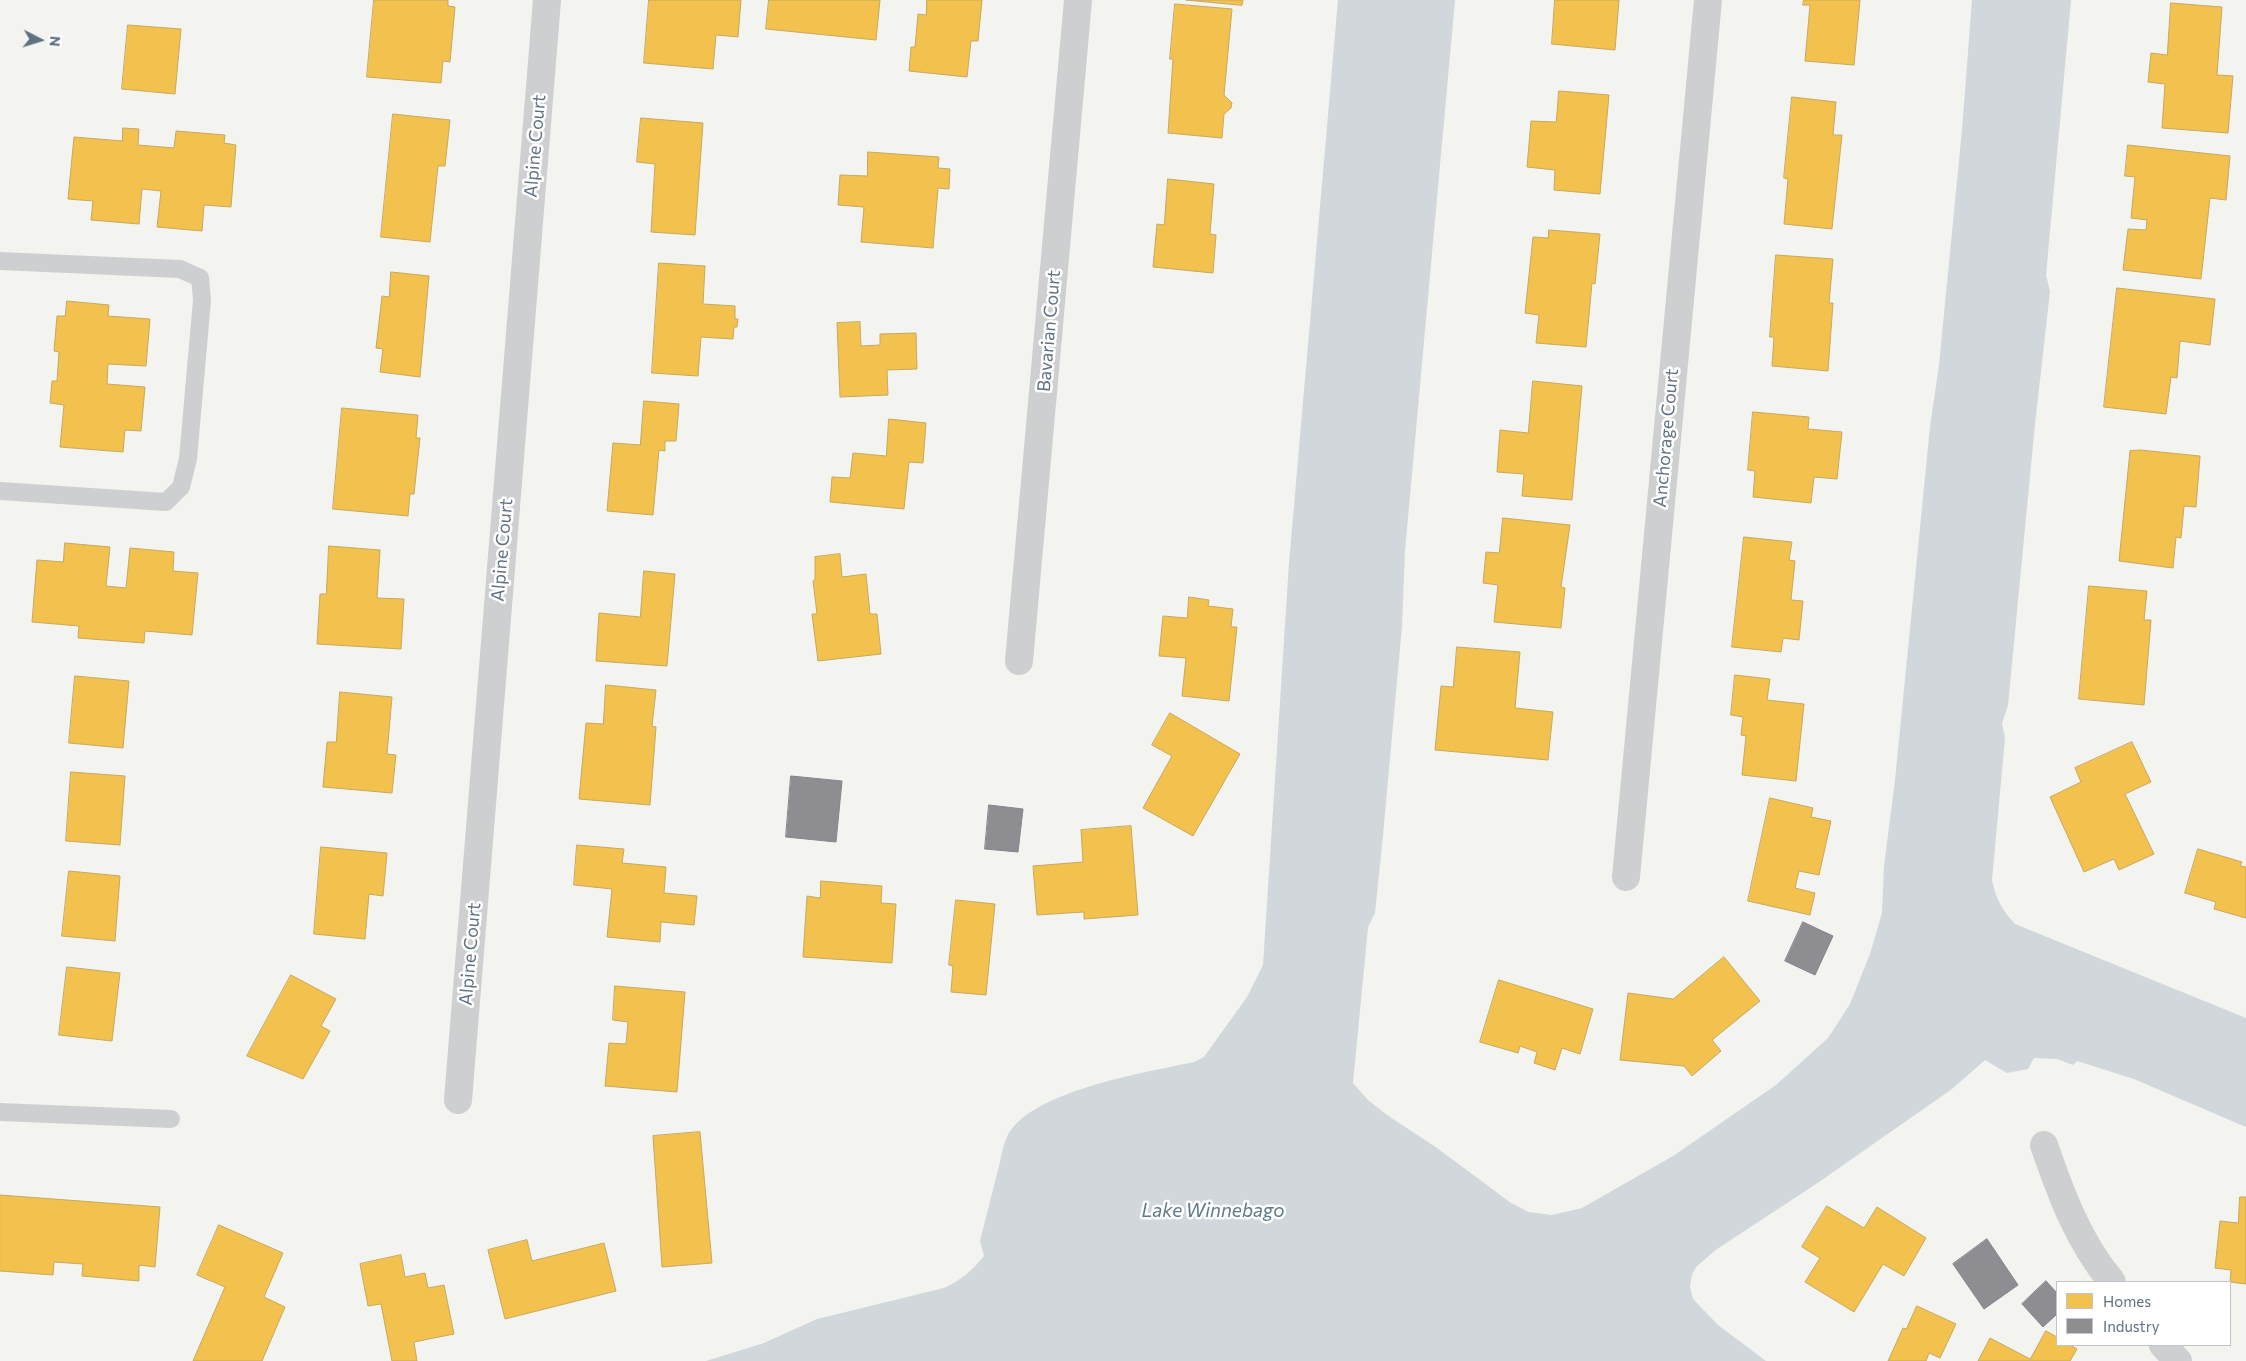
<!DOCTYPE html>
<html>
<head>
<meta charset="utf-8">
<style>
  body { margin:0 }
  #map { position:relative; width:2246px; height:1361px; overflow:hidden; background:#f3f3f0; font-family:Commissioner,sans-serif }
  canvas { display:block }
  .legend { position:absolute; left:2056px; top:1281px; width:175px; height:65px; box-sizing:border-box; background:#fff; border:1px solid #bfc6cd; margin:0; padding:6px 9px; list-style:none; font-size:15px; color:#607183 }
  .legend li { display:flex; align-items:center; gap:10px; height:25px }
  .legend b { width:25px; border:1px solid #bfc6cd }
  .north { position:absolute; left:15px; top:15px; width:50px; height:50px; -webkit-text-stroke:4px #fff; paint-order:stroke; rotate:95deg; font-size:14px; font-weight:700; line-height:20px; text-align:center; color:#607183 }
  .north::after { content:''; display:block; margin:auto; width:18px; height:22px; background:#607183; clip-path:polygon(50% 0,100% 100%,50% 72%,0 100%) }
</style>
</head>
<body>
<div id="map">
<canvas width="2246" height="1361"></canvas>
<ul class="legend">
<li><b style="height:14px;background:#f2c14e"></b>Homes</li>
<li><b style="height:14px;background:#8d8d92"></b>Industry</li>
</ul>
<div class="north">N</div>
</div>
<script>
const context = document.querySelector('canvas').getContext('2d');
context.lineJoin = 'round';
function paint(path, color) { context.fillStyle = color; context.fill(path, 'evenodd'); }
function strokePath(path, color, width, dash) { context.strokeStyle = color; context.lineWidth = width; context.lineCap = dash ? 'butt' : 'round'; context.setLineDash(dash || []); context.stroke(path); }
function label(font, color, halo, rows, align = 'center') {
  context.font = font + ' Commissioner,sans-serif'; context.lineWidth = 5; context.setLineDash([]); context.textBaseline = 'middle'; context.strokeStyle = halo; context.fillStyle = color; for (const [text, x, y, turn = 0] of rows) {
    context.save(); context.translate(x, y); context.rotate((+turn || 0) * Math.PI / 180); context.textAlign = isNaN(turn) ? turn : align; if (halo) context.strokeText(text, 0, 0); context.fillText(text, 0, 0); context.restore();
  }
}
paint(new Path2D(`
  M1338 0H1455L1405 550 1402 626 1383 835 1375 913 1368 927 1353 1083 1368 1100 1387 1115 1437 1148 1511 1203 1529 1212 1552 1215 1582 1208 1673 1156 1776 1085 1828 1038 1850 1004 1870 954 1882 913 1884 866 1895 780 1930 427 1939 365 1962 130 1972 0H2071L2046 275 2050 291 2035 424 2008 705 2002 723 2005 738 1992 880C1996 899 2002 910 2015 924L2246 1018V1127L2134 1079 2077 1061 2073 1065 2057 1059 2034 1058 2028 1069 2007 1073 1985 1060 1952 1089 1819 1182 1717 1249 1697 1266 1692 1274 1690 1287 1693 1299 1718 1325 1766 1361H706L764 1343 817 1319 944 1288C961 1280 972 1271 984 1256L980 1241C986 1217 992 1194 998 1170 1001 1160 1002 1147 1007 1137 1028 1091 1148 1072 1194 1062L1204 1057 1247 997 1263 965 1289 563Z`), '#d1d7da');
const homes = new Path2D(`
  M374 0H448V6L455 7 450 62 443 61 441 83 367 77Z
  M649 0H741L738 37 716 35 713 69 644 63Z
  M769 0H880L876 40 766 29Z
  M927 0H982L978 41H971L967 77 909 71 911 47H915L918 14 926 15Z
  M1186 0H1243L1242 5Z
  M1555 0H1619L1615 50 1552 44Z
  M1804 0H1860L1854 65 1805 61 1810 5H1803Z
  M2171 3 2222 7 2217 75 2233 76 2228 133 2162 128 2165 84 2148 82 2151 53 2167 55Z
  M1175 4 1232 9 1224 95 1232 103 1231 108 1224 114 1222 138 1168 133 1173 59H1170Z
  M128 25 181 29 175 94 122 89Z
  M1559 91 1609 95 1600 194 1554 190 1555 170 1527 167 1531 121 1556 122Z
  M1792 97 1836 102 1833 135H1842L1832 229 1784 224 1788 179 1784 178Z
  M393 114 450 120 445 166H438L430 242 381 237Z
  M641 118 703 123 695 235 651 232 655 164 637 162Z
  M123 128 139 129 138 145 174 148 176 131 225 135 224 143 236 145 231 207 204 205 202 231 157 227 161 191 142 189 139 224 91 220 93 201 68 199 74 137 122 141Z
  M2128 145 2230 156 2226 200 2210 198 2201 279 2123 270 2128 229 2146 230 2147 220 2131 218 2135 177 2125 176Z
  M868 152 939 157 938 168 950 169 949 189 938 188 933 248 861 242 864 207 838 205 840 175 867 176Z
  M1168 179 1214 184 1210 234 1216 235 1213 273 1153 267 1157 224 1164 225Z
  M1549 230 1600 234 1595 284 1592 283 1586 347 1536 343 1539 315 1525 313 1533 237 1548 238Z
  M1776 255 1833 259 1829 303H1833L1828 371 1772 366 1774 337H1770Z
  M659 263 705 266 703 304 735 306V319H738L737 327H734L733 339 701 337 698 376 652 373Z
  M391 272 429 276 420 377 380 372 383 349 376 348 382 296 389 297Z
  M2117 288 2215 299 2210 345 2180 341 2177 378 2171 377 2166 414 2104 407Z
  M67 301 109 305 108 316 150 319 146 366 108 364 107 384 145 387 141 431 125 430 123 452 60 447 64 405 50 403 52 381H57L59 352 54 351 57 316H65Z
  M860 322 861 346 880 345V334L916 333 917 369 887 370 888 395 840 397 837 323Z
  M1533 381 1582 386 1572 500 1522 496 1524 474 1497 472 1500 430 1528 433Z
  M644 401 679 404 676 441H665V451L659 450 653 515 607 511 613 443 640 445Z
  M342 408 418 415 416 438H420L414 494H410L408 516 333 509Z
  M1753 412 1809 417 1808 429 1842 432 1837 479 1814 477 1811 503 1753 497 1755 471 1748 470Z
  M889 419 926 423 923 463 909 462 904 509 830 502 832 477 850 478 853 453 886 456Z
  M2140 450 2200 456 2196 507 2184 506 2181 538 2176 537 2173 568 2119 561 2130 451Z
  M1503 518 1570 525 1561 587 1565 588 1561 628 1494 622 1498 585 1483 583 1486 552 1499 553Z
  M1744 537 1792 542 1789 560 1795 561 1791 600 1803 601 1799 640 1783 638 1781 652 1732 647Z
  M65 543 110 547 106 586 126 588 130 548 174 552 173 571 198 573 192 635 145 631 144 643 78 638 79 626 32 622 37 560 63 562Z
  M329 546 380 550 377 598 404 599 401 649 317 644 320 594H326Z
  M840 554 842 577 866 574 870 614H877L881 654 818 661 812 614H817L813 581 815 579V557Z
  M644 571 675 574 667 666 596 661 599 613 640 617Z
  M2089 586 2147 591 2144 620H2151L2144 705 2079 699Z
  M1189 597 1209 600 1208 606 1233 609 1231 627H1237L1229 701 1182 696 1186 658 1159 656 1163 616 1187 618Z
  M1457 647 1520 652 1515 708 1553 712 1548 760 1435 750 1441 686 1453 687Z
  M1735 675 1770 679 1767 700 1804 704 1796 781 1742 775 1746 736 1741 735 1743 717 1731 715Z
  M75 676 129 681 123 748 69 743Z
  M606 685 656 690 652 726 656 727 650 805 579 799 586 723 603 724Z
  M340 692 392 697 387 754 396 755 392 793 323 787 327 742H336Z
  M1170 713 1240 754 1193 836 1143 808 1172 756 1152 745Z
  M2132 742 2151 782 2125 794 2154 854 2119 870 2114 859 2084 872 2050 797 2081 782 2075 768Z
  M71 772 125 776 120 845 66 841Z
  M1770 798 1813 808 1811 817 1831 821 1819 875 1799 871 1795 888 1815 893 1810 915 1748 901Z
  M1131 826 1138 915 1084 919V912L1037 915 1033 866 1083 862 1081 830Z
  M577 845 624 849 622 863 666 867 664 893 697 896 694 925 661 922 660 942 607 937 612 889 574 885Z
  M321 847 387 853 383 896 369 894 365 939 314 934Z
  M2198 849 2242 862 2240 866 2246 867V918L2214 909 2216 902 2185 893Z
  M69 871 120 876 115 941 62 936Z
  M821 881 882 886 881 903 896 904 892 963 803 957 807 896 820 898Z
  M956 900 995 904 986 995 951 992 953 966 949 965Z
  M1724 957 1760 1001 1712 1040 1721 1051 1692 1076 1684 1066 1620 1060 1628 993 1673 999Z
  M67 967 120 973 112 1041 59 1035Z
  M291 975 336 999 321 1026 330 1031 303 1079 247 1056Z
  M1499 980 1593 1009 1580 1054 1562 1048 1555 1070 1534 1063 1537 1052 1520 1046 1518 1053 1480 1042Z
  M615 986 685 992 677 1092 605 1086 609 1043 626 1044 628 1022 613 1020Z
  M700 1132 712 1263 662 1267 653 1136Z
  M0 1195 160 1207 155 1267 139 1265V1281L82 1276 83 1264 54 1262 53 1275 0 1271Z
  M2240 1197H2246V1284L2230 1282 2231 1270 2215 1268 2220 1221 2238 1223Z
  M1827 1206 1864 1228 1877 1207 1926 1238 1904 1276 1883 1264 1854 1312 1805 1282 1820 1258 1802 1247Z
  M219 1225 283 1253 264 1297 285 1307 262 1361H193L225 1287 197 1275Z
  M527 1240 532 1261 604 1243 616 1291 505 1319 488 1250Z
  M401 1255 405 1277 425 1273 428 1288 444 1285 454 1334 414 1342 417 1361H392L381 1304 368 1306 360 1264Z
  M1917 1306 1956 1324 1940 1358 1929 1353 1926 1361H1888L1903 1328 1906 1329Z
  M2046 1331 2057 1337V1345H2070L2077 1349 2070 1361H1978L1990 1338 2030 1359Z`);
paint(homes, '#f2c14e');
strokePath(homes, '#c6a95e', 1);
const industry = new Path2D(`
  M791 776 842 781 836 842 786 837Z
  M989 805 1023 809 1018 852 985 849Z
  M1803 922 1833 936 1815 975 1785 961Z
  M1987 1239 2018 1285 1984 1309 1953 1264Z
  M2046 1281 2057 1293V1314L2043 1327 2022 1304Z`);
paint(industry, '#8d8d92');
strokePath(industry, '#80858e', 1);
strokePath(new Path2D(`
  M0 261 180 269 200 278 202 300 188 459 181 487 166 502 0 491
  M0 1112 171 1119`), '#cecfd0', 18);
strokePath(new Path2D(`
  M1019 661 1078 0
  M1626 877 1708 0
  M458 1100 547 0
  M2044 1145C2061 1194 2078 1241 2112 1282
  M2163 1345 2178 1361`), '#cecfd0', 28);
label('18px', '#607183', '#fff', [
  ["Alpine Court",535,146,-85],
  ["Bavarian Court",1049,331,-85],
  ["Anchorage Court",1666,438,-85],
  ["Alpine Court",502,550,-85],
  ["Alpine Court",470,954,-85]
]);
label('italic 19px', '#607a88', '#fff', [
  ["Lake Winnebago",1213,1211]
]);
</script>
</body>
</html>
